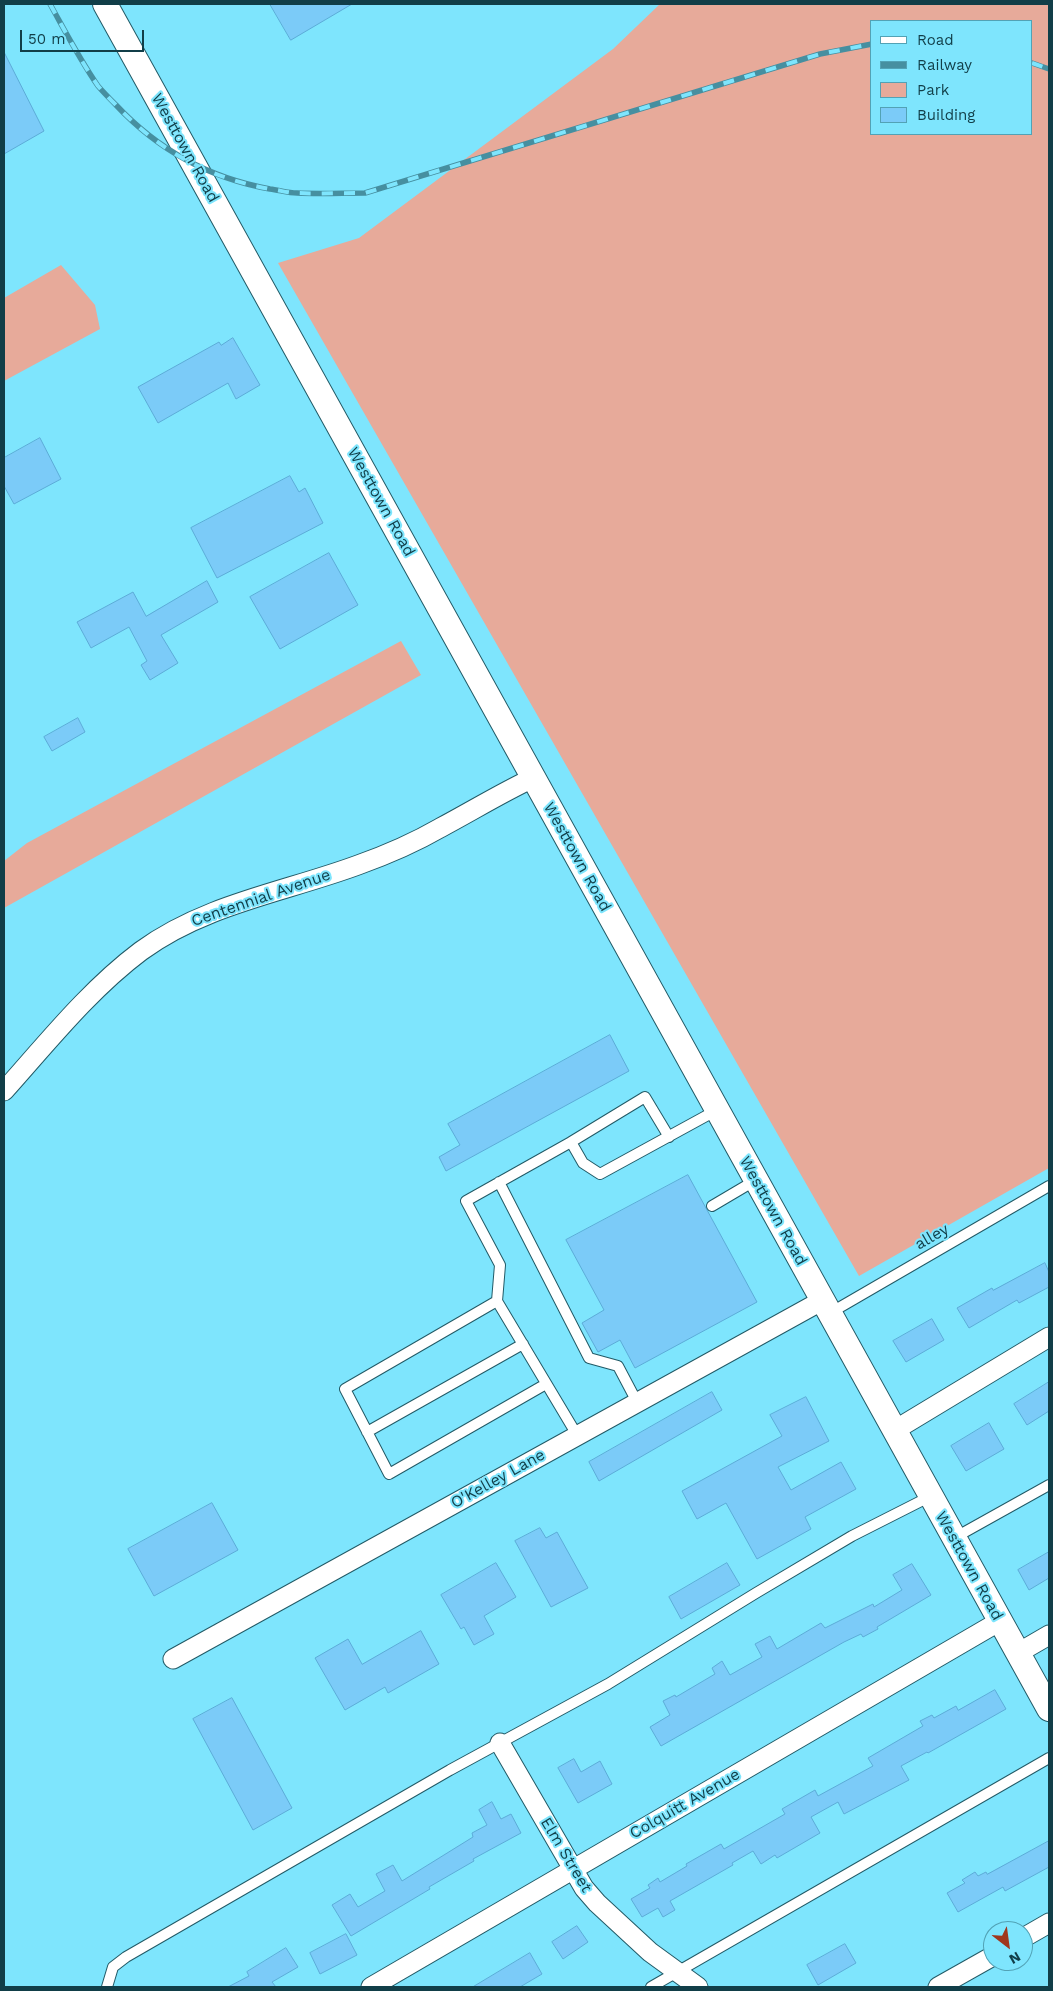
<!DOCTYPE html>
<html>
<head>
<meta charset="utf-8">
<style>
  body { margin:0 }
  #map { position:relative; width:1053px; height:1991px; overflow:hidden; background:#7ee5fd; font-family:"Work Sans",sans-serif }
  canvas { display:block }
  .frame { position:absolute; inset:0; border:5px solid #113e48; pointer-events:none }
  .legend { position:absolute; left:870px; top:20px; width:162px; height:115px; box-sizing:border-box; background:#7ee5fd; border:1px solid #52a2b5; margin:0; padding:6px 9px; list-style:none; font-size:15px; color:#113e48 }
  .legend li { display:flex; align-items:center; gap:10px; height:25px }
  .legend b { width:25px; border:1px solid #52a2b5 }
  .north { position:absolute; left:983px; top:1921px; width:50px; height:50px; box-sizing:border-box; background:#7ee5fd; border:1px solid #52a2b5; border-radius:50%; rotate:150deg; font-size:14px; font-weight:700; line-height:20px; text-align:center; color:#113e48 }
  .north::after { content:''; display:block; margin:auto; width:18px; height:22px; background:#a0371d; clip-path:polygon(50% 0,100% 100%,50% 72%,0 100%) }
  .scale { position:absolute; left:20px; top:30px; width:124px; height:22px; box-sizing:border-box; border:2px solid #113e48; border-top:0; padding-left:6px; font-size:15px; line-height:18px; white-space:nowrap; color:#113e48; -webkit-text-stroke:4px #7ee5fd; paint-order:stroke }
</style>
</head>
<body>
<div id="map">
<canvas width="1053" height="1991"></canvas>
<div class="frame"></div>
<ul class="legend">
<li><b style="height:6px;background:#fff"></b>Road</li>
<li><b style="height:6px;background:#468fa0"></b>Railway</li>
<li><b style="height:14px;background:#e7aa9a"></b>Park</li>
<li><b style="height:14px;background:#7bcbf8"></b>Building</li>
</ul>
<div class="north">N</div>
<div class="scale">50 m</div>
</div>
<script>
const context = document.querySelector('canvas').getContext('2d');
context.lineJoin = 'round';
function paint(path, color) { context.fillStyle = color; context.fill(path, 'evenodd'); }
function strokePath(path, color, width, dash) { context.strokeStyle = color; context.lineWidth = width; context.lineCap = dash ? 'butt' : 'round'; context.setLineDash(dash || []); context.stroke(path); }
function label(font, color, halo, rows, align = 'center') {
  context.font = font + ' "Work Sans",sans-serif'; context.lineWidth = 4; context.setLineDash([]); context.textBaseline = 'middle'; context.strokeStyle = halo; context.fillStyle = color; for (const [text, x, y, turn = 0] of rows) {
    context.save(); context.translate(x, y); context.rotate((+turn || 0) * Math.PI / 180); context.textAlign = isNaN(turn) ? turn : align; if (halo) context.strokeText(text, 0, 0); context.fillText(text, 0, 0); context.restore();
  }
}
paint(new Path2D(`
  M660 4H1049V1168L859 1276 278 263 359 238 613 49ZM872 21H1032V134H872Z
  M61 265 95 305 100 329 4 381V298Z
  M401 641 421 675 4 908V861L27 843Z`), '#e7aa9a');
const building = new Path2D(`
  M270 4H352L291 40Z
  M4 52 44 131 4 154Z
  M233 338 260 385 236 399 228 383 158 423 138 387 219 342 221 345Z
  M40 438 61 479 14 504 4 486V458Z
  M290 476 299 492 305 488 323 523 217 578 191 528Z
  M329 553 358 605 280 649 250 597Z
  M207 581 218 602 161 635 178 663 150 680 141 665 147 661 129 627 91 648 77 622 133 592 146 616Z
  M78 718 85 732 52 751 44 737Z
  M610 1035 629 1071 446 1171 439 1157 460 1145 448 1124Z
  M688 1175 757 1302 635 1368 620 1340 598 1352 582 1323 604 1310 566 1240Z
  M1045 1263 1049 1272V1287L1019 1303 1017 1300 969 1328 957 1308 992 1288 993 1290Z
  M932 1319 944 1340 906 1362 893 1341Z
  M1049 1382V1411L1027 1425 1014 1404Z
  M712 1392 722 1410 599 1481 589 1462Z
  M806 1397 829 1441 778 1467 791 1490 841 1462 856 1489 805 1517 811 1529 757 1559 726 1503 697 1519 682 1491 782 1436 770 1415Z
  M989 1423 1004 1449 966 1471 951 1446Z
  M212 1503 238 1550 154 1596 128 1549Z
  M540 1528 546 1538 557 1532 588 1588 551 1607 515 1541Z
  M1049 1552V1578L1029 1590 1018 1570Z
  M496 1563 516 1597 484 1616 494 1634 474 1645 464 1627 461 1629 441 1595Z
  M727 1563 740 1585 681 1619 669 1597Z
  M912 1564 931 1595 877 1627 878 1629 863 1637 861 1634 844 1642 661 1746 650 1727 670 1715 663 1701 675 1695 676 1697 715 1674 712 1668 722 1661 730 1675 762 1657 755 1644 770 1636 777 1649 821 1623 825 1628 873 1604 874 1607 902 1590 893 1575Z
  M421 1631 439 1664 388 1693 385 1687 345 1710 315 1658 348 1639 362 1664Z
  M995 1690 1006 1709 928 1753 927 1752 901 1766 909 1780 844 1814 838 1802 811 1817 820 1833 777 1858 775 1855 761 1864 753 1851 732 1863 733 1865 670 1901 675 1910 663 1917 658 1908 642 1917 631 1899 650 1888 648 1885 658 1878 660 1882 687 1866 686 1864 721 1844 724 1849 785 1814 782 1809 815 1790 818 1796 873 1766 868 1758 923 1726 920 1721 932 1715 934 1718 956 1706 958 1710Z
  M232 1698 292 1808 253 1830 193 1719Z
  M574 1759 581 1772 600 1761 612 1784 578 1803 558 1768Z
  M492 1802 501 1819 511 1814 521 1833 473 1859 474 1861 429 1887 430 1889 351 1936 332 1905 350 1894 358 1907 385 1891 376 1874 393 1865 402 1881 473 1837 472 1833 487 1825 479 1810Z
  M1049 1841V1867L1005 1891 1003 1887 958 1912 947 1893 965 1883 962 1880 975 1872 978 1876 986 1872 987 1874Z
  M577 1926 588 1942 563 1959 552 1942Z
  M346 1934 357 1955 320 1974 310 1953Z
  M845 1944 856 1963 818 1985 807 1965Z
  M286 1948 298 1967 272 1982 276 1987H228L249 1976 247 1972Z
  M530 1953 542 1974 520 1987H473Z`);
paint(building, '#7bcbf8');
strokePath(building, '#5cabd7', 1);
const service = new Path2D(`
  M669 1137 645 1097 571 1142 583 1163 600 1174 717 1110
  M571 1142 466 1201 500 1265 497 1301 577 1435
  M499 1182 589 1358 618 1366 637 1402
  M712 1206 756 1180
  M497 1301 345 1389 389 1474 546 1384
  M830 1313 1049 1186
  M367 1432 523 1344
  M954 1538 1049 1485
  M107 1987 113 1967 126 1957 450 1770 608 1684 756 1593 852 1536 931 1496
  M651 1987 1049 1758`);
const minor = new Path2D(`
  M4 1091C47 1043 89 990 141 951 205 904 285 892 358 865 386 855 414 843 440 828 472 811 501 793 533 778
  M895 1430 1049 1337
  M1018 1653 1049 1635
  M173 1659 823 1300
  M500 1743 584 1888 597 1903 650 1952 698 1987
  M1023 1938 1049 1923
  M371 1987 1000 1621
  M938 1987 993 1956`);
const tertiary = new Path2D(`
  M105 4 1049 1709`);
strokePath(service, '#225a66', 12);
strokePath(minor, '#225a66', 21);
strokePath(tertiary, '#225a66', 26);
strokePath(service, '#fff', 10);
strokePath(minor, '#fff', 19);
strokePath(tertiary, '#fff', 24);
const rail = new Path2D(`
  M50 4C65 31 80 60 98 86 104 93 110 99 116 105 159 151 209 178 270 189 279 190 288 193 297 193 319 194 343 193 365 193L820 54 872 44
  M1032 63 1049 69`);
strokePath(rail, '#468fa0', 5.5);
strokePath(rail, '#7ee5fd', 4, [11]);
label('16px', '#113e48', '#7ee5fd', [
  ["Westtown Road",185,148,61],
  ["Westtown Road",381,502,61],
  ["Westtown Road",577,857,61],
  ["Centennial Avenue",261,898,-19],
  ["Westtown Road",773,1211,61],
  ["alley",932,1237,-30],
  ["O'Kelley Lane",498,1479,-29],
  ["Westtown Road",969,1566,61],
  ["Colquitt Avenue",685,1804,-30],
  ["Elm Street",566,1855,59]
]);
</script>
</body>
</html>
